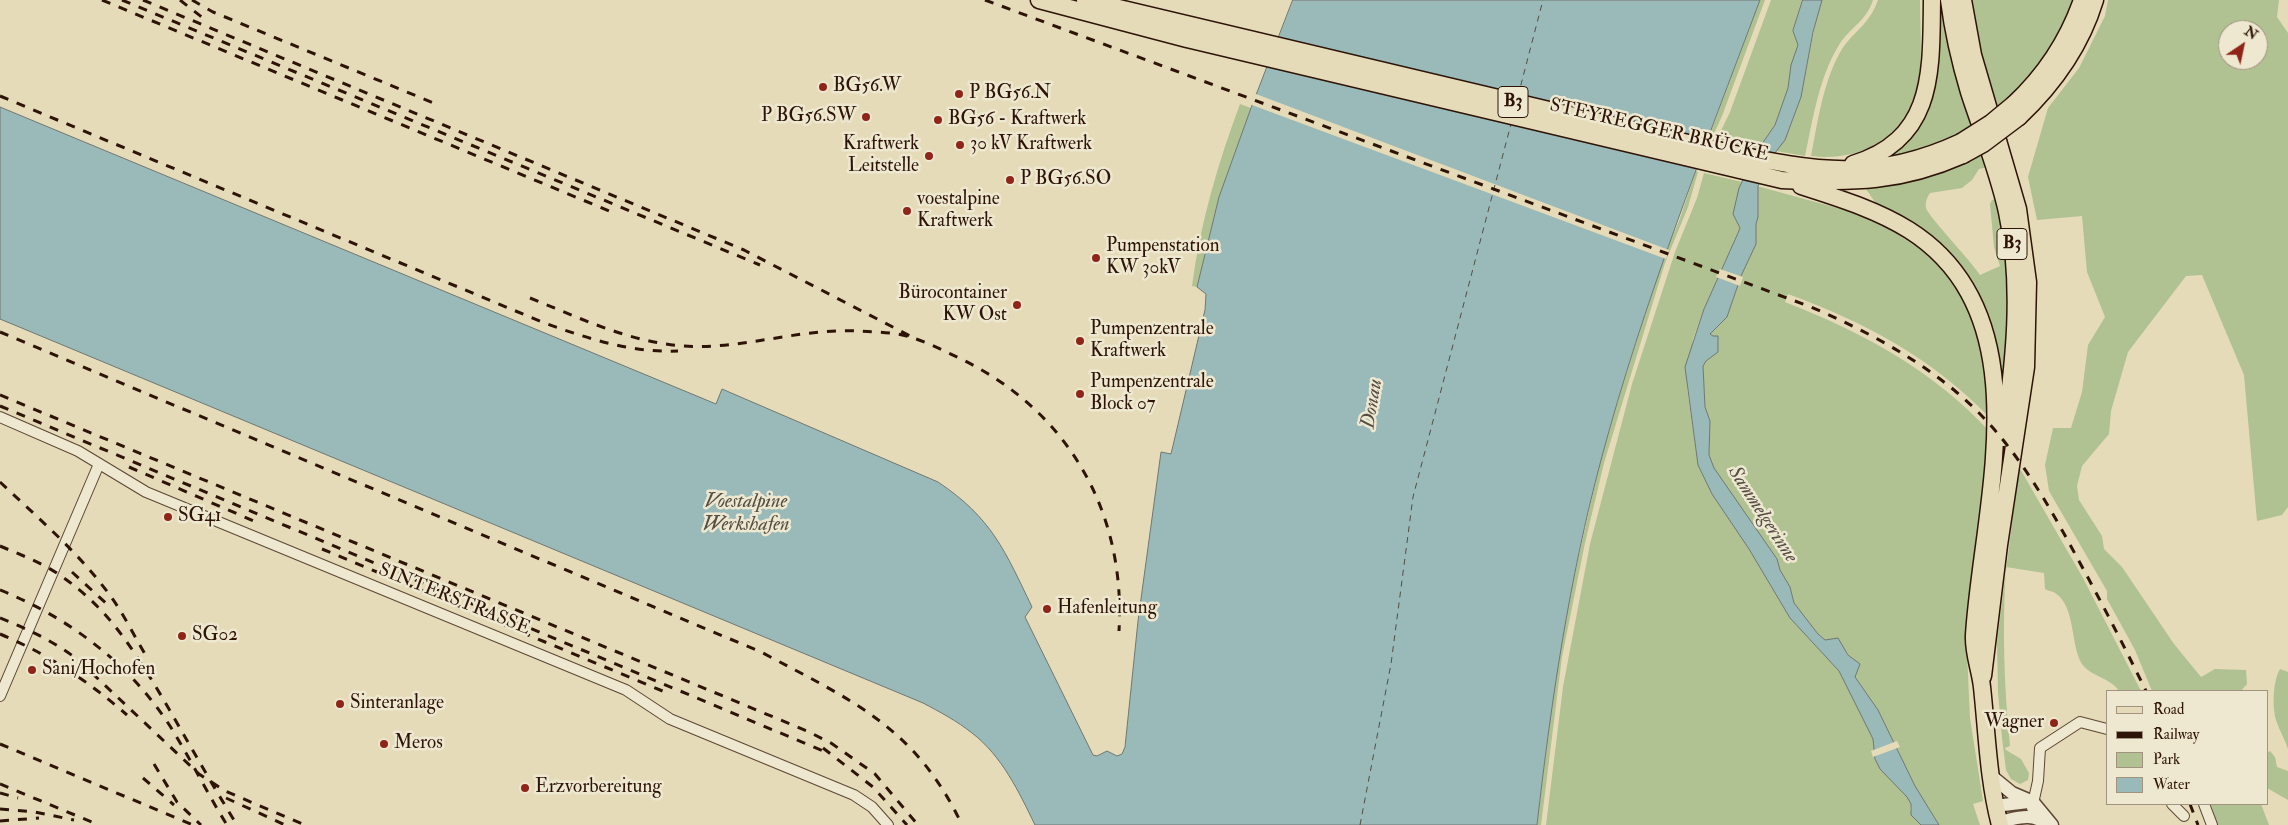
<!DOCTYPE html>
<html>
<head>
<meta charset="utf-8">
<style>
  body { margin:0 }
  #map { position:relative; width:2288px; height:825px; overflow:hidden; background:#e5dbb8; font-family:"IM FELL Double Pica",serif }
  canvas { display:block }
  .legend { position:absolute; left:2106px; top:690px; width:162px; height:115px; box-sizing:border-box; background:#eee8d1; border:1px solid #a19380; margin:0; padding:6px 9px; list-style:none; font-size:15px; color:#2e1407 }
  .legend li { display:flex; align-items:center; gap:10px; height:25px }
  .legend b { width:25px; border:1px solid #a19380 }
  .north { position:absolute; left:2218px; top:20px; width:50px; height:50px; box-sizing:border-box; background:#eee8d1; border:1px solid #a19380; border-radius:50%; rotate:34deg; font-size:14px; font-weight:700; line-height:20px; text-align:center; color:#2e1407 }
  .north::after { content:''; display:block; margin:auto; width:18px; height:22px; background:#8f2418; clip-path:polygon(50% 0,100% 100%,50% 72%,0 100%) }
</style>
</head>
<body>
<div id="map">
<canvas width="2288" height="825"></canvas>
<ul class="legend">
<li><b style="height:6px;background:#e5dbb8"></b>Road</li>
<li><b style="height:6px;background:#2e1407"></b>Railway</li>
<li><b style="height:14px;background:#b0c192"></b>Park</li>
<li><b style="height:14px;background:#9ab9b9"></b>Water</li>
</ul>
<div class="north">N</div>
</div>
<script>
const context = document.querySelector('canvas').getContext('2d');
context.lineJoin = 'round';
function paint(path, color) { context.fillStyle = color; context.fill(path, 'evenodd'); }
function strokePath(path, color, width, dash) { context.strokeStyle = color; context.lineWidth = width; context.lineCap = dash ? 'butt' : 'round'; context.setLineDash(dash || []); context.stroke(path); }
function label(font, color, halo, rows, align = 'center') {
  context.font = font + ' "IM FELL Double Pica",serif'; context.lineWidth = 5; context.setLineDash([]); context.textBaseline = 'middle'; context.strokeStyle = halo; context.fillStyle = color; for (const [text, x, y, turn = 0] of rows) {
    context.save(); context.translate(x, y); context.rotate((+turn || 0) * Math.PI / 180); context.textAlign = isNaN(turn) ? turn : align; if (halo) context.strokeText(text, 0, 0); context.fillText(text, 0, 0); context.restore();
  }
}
paint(new Path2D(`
  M1760 0H1765L1722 116 1712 138 1709 137Z
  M1771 0H1803L1793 31 1798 45 1791 65 1788 88 1775 125 1759 148 1717 139 1730 112Z
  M1822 0H1873C1866 22 1850 27 1839 45 1819 77 1813 119 1805 156L1776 151C1807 110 1806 48 1822 0Z
  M1878 0H1920C1920 23 1922 47 1920 69 1914 129 1871 163 1811 156 1818 121 1823 81 1842 49 1855 30 1869 25 1878 0Z
  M1936 0H1943L1975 124 1933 146 1885 159 1911 131Z
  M1971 0H2077L2068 22 2023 89 2014 92 1998 108 1977 37Z
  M2108 0H2279L2277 17 2288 33V507L2282 515 2257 521 2244 375 2202 275 2186 276 2128 352 2111 411 2109 434 2082 466 2077 486 2079 500 2102 536 2104 549 2122 567 2174 644 2201 677 2215 669 2246 670 2247 684 2241 691H2152L2135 650 2107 599V591L2049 491 2045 465 2053 428H2071L2082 392 2088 345 2105 317 2087 272 2082 216 2037 220 2028 177 2048 108 2079 68 2105 16ZM2228 30H2258V60H2228Z
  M1240 104 1251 108 1219 197 1197 287 1192 286C1200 224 1218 163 1240 104Z
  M1982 154 1988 167 1979 169 1972 180 1962 188 1930 193C1927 198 1925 202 1926 208 1928 216 1971 261 1980 275L2000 266 1994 247 1990 204 1992 200 1998 198 2011 303 2001 422 1980 306 1877 205 1866 189 1919 180 1959 166Z
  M1696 171 1698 172 1688 207 1665 263 1604 463 1585 543 1562 657 1541 825H1537L1557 661 1570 595 1600 462 1622 387 1663 258 1679 221Z
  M1704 173 1742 182 1735 219 1740 228 1738 233 1704 309 1693 339 1687 387 1698 465 1712 494 1749 549 1790 618 1839 671 1858 705 1873 739V746L1895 783 1907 797 1911 804 1910 810 1921 825H1546L1563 687 1590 544 1632 384 1675 252 1697 198Z
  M1757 186 1852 212 1860 211 1899 229 1950 274 1982 336 1991 419C1932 358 1867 323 1788 294L1785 302C1862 332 1933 370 1990 432L1969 619 1967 654 1970 718 1983 801 1973 804 1980 825H1939L1915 786 1878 710 1855 677 1852 660 1838 639 1825 640 1818 634 1794 603 1790 587 1780 570 1777 559 1713 468 1709 455 1710 421 1705 407 1703 366 1706 361 1718 352 1717 336H1713L1710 334 1727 317 1741 276 1756 244V224L1758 217Z
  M2019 467 2083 578 2141 691H2119C2110 677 2091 677 2082 664 2070 645 2076 606 2055 593 2052 591 2048 591 2045 589L2044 573 2006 567C2002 627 2004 686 2010 746L2005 748 2006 750 2021 759 2029 773 2028 780 2020 784 2011 779 2006 770 2002 738 1998 692 1997 642Z
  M2280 669 2288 672V749C2285 739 2279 730 2276 720 2272 706 2273 681 2280 669Z
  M2270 751 2275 757 2277 767 2288 771V800L2267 788V753Z
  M2211 804H2261L2269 825H2218Z`), '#b0c192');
const water = new Path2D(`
  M1293 0H1760C1703 152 1643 303 1601 460 1569 580 1551 702 1537 825H1035C1019 792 1002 756 972 733 957 721 940 712 923 703L0 319V107L716 404 722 389 938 482C992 518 1005 551 1032 607L1025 617 1093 755 1097 756 1107 751 1117 756 1122 754 1125 747 1138 621 1161 452 1171 454 1205 310 1206 294 1197 287 1219 197 1251 108Z
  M1803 0H1822L1813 32 1801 97 1785 140 1771 158 1758 186V217L1756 224V244L1741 276 1727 317 1710 334 1713 336H1718V352L1706 361 1703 366 1705 407 1710 421 1709 455 1714 468 1777 559 1780 570 1790 587 1794 603 1818 634 1825 640 1838 638 1848 655 1860 664 1855 677 1878 710 1915 786 1939 825H1921L1911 815V804L1907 797 1880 769 1875 759 1873 739 1839 671 1790 618 1749 549 1712 494 1698 465 1685 367 1704 309 1738 233 1740 228 1733 214 1739 188 1755 154 1775 125 1788 88 1791 65 1798 45 1793 31Z`);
paint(water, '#9ab9b9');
strokePath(water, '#6f7772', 1);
paint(new Path2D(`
  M1256 94 1661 247 1669 250 1666 259 1252 105 1250 104 1253 96Z
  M1720 269 1743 277 1740 286 1716 277Z
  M1897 741 1900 747 1873 757 1871 751Z`), '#e5dbb8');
strokePath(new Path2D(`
  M1518 96 1543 0
  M1360 825 1391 664 1413 497 1511 124`), '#544e45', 1, [6, 5]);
const minor = new Path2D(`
  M0 417 78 451 146 492 626 690 670 719 854 795 872 807 888 825
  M0 696 99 464
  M2172 804 2184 816
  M2204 804 2212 825
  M2032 808 2038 781 2040 748 2080 722 2107 729`);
const tertiary = new Path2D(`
  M1990 775 2012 793 2033 802 2052 825
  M1995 806 2028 802
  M1999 822C2018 818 2032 812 2048 825`);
const primary = new Path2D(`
  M1039 0 1187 39 1782 180C1853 182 1897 184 1963 155
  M1085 0 1726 152C1815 171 1875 182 1961 142
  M1949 0C1953 31 1960 62 1969 92 1982 132 1998 171 2007 212 2023 287 2014 362 2004 438
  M1963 0 1973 55 2018 209 2028 282 2026 367 1999 545 1983 676
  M2014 104C2045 75 2068 40 2082 0
  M2019 117C2053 85 2081 46 2095 0
  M1853 164C1935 139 1931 72 1932 0
  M1801 186C1838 198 1875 209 1909 230 2045 316 1982 506 1974 635 1973 653 1980 669 1982 687 1987 733 1988 779 2000 825`);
strokePath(minor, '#5c4633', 12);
strokePath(tertiary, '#5c4633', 15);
strokePath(primary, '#2e1407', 19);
strokePath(minor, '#eee8d1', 10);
strokePath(tertiary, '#eee8d1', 12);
strokePath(primary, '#e5dbb8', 16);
strokePath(new Path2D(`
  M102 0 614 213
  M122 0 760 265
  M143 0 744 250 912 337
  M180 0 208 22
  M192 0 213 12 436 104
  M985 0 1811 307C1862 329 1910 354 1954 390 2011 437 2046 500 2080 563 2103 605 2125 648 2146 691
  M0 96 542 322C586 338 630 353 678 351
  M530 298C580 318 629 342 683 346 742 350 799 328 858 331 876 332 896 332 913 338 929 343 944 351 959 358 1068 410 1126 512 1119 631
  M0 332 761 652C851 700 916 727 962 825
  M0 395 807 731 831 743 875 774 918 825
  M0 406 828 753
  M129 467 256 522
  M0 482C38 518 78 552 109 594 124 614 135 638 148 659
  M0 546C21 555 43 563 61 576 109 609 133 649 162 697 187 740 211 783 237 825
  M322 549 665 692
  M72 572 109 606
  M0 590C68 617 130 664 170 726 190 758 207 793 227 825
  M0 618C28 629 53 641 77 659L199 774 225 791 305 825
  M0 634C48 654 88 681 127 715
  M0 744 193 825
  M823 748 873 787 907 825
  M154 764 177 802 201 825
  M143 778 174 805
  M0 784 99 825
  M0 793 18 798
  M226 798 285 825
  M2190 804 2198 825
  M0 809 35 812 74 820
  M0 821 39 818`), '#2e1407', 3, [9, 9]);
const primaryBridge = new Path2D(`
  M1961 142 1991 123 2014 104
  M1963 155 1983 144 2019 117`);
strokePath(primaryBridge, '#2e1407', 19, []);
strokePath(primaryBridge, '#e5dbb8', 16);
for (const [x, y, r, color] of [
  [823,87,5,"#8f2418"],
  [959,94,5,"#8f2418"],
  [866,117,5,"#8f2418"],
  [938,120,5,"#8f2418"],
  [960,145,5,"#8f2418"],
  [929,156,5,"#8f2418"],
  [1010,180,5,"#8f2418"],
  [907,211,5,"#8f2418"],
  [1096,258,5,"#8f2418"],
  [1017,305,5,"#8f2418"],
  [1080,341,5,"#8f2418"],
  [1080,394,5,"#8f2418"],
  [168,517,5,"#8f2418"],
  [1047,609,5,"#8f2418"],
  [182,636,5,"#8f2418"],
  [32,670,5,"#8f2418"],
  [340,704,5,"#8f2418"],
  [2054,723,5,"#8f2418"],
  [384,744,5,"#8f2418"],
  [525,788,5,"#8f2418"]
]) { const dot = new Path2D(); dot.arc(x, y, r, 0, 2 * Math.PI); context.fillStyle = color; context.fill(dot); strokePath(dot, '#eee8d1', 2); }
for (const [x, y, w] of [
  [1513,102,30],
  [2012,244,30]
]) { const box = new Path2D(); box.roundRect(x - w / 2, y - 15.5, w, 31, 4); context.fillStyle = '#eee8d1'; context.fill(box); strokePath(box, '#2e1407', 1); }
label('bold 18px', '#2e1407', null, [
  ["B3",1513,102],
  ["B3",2012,244]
]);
label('19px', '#2e1407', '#eee8d1', [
  ["BG56.W",833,87],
  ["P BG56.N",969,94],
  ["P BG56.SW",856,117,"right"],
  ["BG56 - Kraftwerk",948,120],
  ["Kraftwerk",919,145,"right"],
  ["Leitstelle",919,167,"right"],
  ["30 kV Kraftwerk",970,145],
  ["P BG56.SO",1020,180],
  ["voestalpine",917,200],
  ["Kraftwerk",917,222],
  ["Pumpenstation",1106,247],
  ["KW 30kV",1106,269],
  ["Bürocontainer",1007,294,"right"],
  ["KW Ost",1007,316,"right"],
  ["Pumpenzentrale",1090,330],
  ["Kraftwerk",1090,352],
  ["Pumpenzentrale",1090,383],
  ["Block 07",1090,405],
  ["SG41",178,517],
  ["Hafenleitung",1057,609],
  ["SG02",192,636],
  ["Sani/Hochofen",42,670],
  ["Sinteranlage",350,704],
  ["Wagner",2044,723,"right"],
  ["Meros",394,744],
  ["Erzvorbereitung",535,788]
], 'left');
label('19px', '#2e1407', '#eee8d1', [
  ["STEYREGGER BRÜCKE",1659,131,13],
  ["SINTERSTRASSE",454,600,22]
]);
label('italic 20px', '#544e45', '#eee8d1', [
  ["Donau",1373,404,-81],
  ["Voestalpine",746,503],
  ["Werkshafen",746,526],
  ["Sammelgerinne",1762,515,57]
]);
</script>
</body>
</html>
